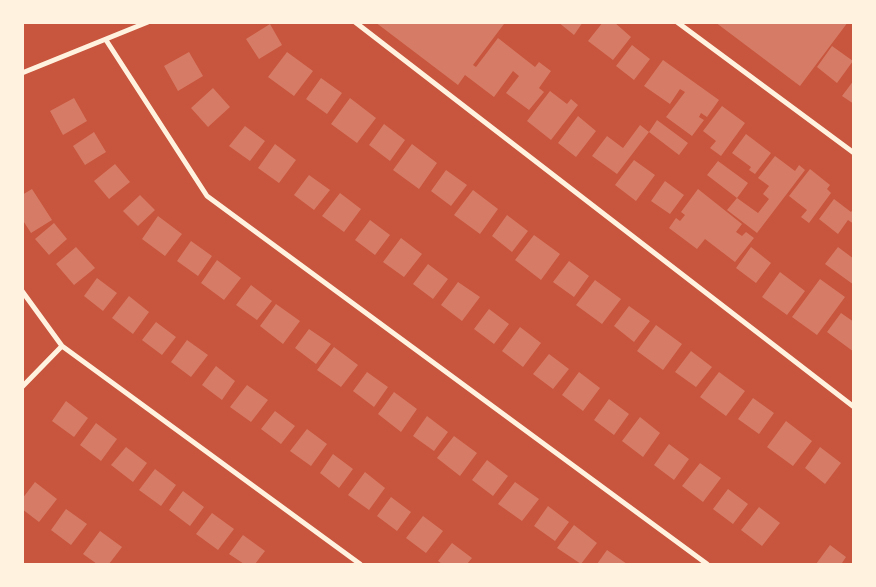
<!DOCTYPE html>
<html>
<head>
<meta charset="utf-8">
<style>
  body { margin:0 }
  #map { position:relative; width:876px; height:587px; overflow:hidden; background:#c8553d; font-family:"Open Sans",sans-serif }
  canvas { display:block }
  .frame { position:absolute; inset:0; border:24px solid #fff3e0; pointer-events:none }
</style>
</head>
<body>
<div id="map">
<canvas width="876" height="587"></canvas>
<div class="frame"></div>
</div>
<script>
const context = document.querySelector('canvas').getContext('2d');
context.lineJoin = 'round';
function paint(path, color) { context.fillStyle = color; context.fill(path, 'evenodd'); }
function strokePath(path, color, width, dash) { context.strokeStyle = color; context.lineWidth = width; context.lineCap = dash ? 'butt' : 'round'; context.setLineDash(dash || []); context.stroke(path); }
paint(new Path2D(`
  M375 22H502L504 24 473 65 476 67 498 38 535 67 539 62 551 71 539 88 544 92 529 110 506 93 519 76 513 71 494 97 465 75 458 85Z
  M558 22H583L574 35Z
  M603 22H614L631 37 613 60 588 41Z
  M715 22H848L800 86Z
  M270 24 282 45 259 59 246 39Z
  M632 45 650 59 634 80 616 66Z
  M832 46 853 61 837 83 817 67Z
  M189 52 203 76 178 91 164 66Z
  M287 52 313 71 294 96 268 77Z
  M663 60 719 100 707 117 701 113 699 117 704 120 692 136 666 117 685 92 680 89 670 104 644 86Z
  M321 78 342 93 327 114 306 99Z
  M854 80V104L842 96Z
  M213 88 230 107 208 127 191 108Z
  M550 91 567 104 571 99 578 105 551 140 527 121Z
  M74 98 87 121 63 135 50 111Z
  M350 98 376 118 357 143 331 124Z
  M722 106 745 123 721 156 710 148 716 141 703 131Z
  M578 116 596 131 576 157 558 143Z
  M657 120 688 143 679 155 649 132Z
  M384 124 405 140 390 161 369 145Z
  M640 125 649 132 617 174 592 156 607 136 623 148Z
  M245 126 265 141 250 161 229 146Z
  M94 132 106 152 85 165 73 146Z
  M746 134 771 153 755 174 749 170 751 167 732 153Z
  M275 144 296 160 279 183 258 168Z
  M412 144 437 163 419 189 393 170Z
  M775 156 795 171 799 165 805 170 757 233 727 210 737 198 758 213 769 199 763 194 769 186 758 178Z
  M634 160 655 175 636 201 615 185Z
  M718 161 748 183 737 198 707 175Z
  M115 164 130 182 109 199 94 181Z
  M810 169 830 185 827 189 831 193 809 223 801 217 807 210 789 196Z
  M446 170 467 185 451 206 431 191Z
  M309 175 330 190 314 210 294 195Z
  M665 181 684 195 670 214 651 201Z
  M32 189 52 220 31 233 22 219V195Z
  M698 189 742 224 736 232 742 236 746 232 754 238 735 262 705 239 697 249 669 228 676 218 680 221 685 215 681 212Z
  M473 190 498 209 480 234 454 215Z
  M340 193 361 209 344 232 322 216Z
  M140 195 155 210 138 226 123 211Z
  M834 199 851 212 854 208V224L848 220 838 234 819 219Z
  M507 215 528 231 512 252 492 236Z
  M158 216 182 234 165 256 142 239Z
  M370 220 390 235 375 255 355 240Z
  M54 223 67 239 49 255 35 239Z
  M534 235 560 254 541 280 515 260Z
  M401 238 422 254 404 277 383 262Z
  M191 241 212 256 198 276 177 261Z
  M76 247 95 268 74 285 56 264Z
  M751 247 771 263 756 283 736 268Z
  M838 247 854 259V285L825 264Z
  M217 260 241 278 224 300 201 283Z
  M569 261 589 276 574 297 553 282Z
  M428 264 448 279 433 299 413 284Z
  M780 272 805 291 787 315 762 297Z
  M97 278 117 293 103 311 84 296Z
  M820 279 845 297 817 335 792 317Z
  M595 280 621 299 602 324 576 305Z
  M458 282 480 297 462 321 441 305Z
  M251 285 272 301 257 320 236 305Z
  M129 296 149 312 133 334 112 318Z
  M276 304 300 321 283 344 260 326Z
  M629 306 650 321 634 342 614 326Z
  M489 309 509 324 494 344 474 329Z
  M841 313 854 322V352L827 332Z
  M156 322 176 337 162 355 142 340Z
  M656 325 682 344 663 370 637 351Z
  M520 327 541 343 523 367 502 351Z
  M309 329 331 344 316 364 295 348Z
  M187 340 208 355 191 377 171 362Z
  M334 347 358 365 341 387 317 370Z
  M691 351 712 367 696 387 675 372Z
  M549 354 569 369 553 389 533 374Z
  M216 366 235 381 222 400 202 385Z
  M367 372 388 387 374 407 353 391Z
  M579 372 600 388 583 411 562 395Z
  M719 372 745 391 726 416 700 397Z
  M247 385 268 400 251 422 230 407Z
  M394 392 417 409 401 432 378 414Z
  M753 398 774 413 759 434 738 419Z
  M609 399 629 414 614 435 594 420Z
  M66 401 88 418 74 437 52 421Z
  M275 411 295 426 281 444 261 429Z
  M427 416 448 432 434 451 413 436Z
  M640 417 660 433 643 457 622 441Z
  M786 421 812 441 793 466 767 447Z
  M96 423 117 439 101 461 80 445Z
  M307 429 327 444 311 466 290 451Z
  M454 436 477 453 460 476 437 458Z
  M669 444 689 459 674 480 654 465Z
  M126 447 147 463 133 482 111 465Z
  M820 447 841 463 825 484 805 468Z
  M333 454 353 469 339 488 320 473Z
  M487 460 508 476 493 496 472 480Z
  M700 463 721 478 703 502 682 486Z
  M155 469 176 485 161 506 139 490Z
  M365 472 385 488 369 510 348 495Z
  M35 482 57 499 39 522 22 509V499Z
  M515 482 539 499 522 521 498 504Z
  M728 489 748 504 733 524 713 509Z
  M183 491 204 507 190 526 169 510Z
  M391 497 411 512 397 531 377 516Z
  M548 506 569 522 555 541 534 526Z
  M759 507 780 523 762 546 741 530Z
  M66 509 87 524 71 545 51 530Z
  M212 513 234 529 218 550 196 534Z
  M423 516 443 531 426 553 406 538Z
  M574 525 597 543 581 564 557 548Z
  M100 531 122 547 109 564H97L83 554Z
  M243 535 265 551 255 564H244L229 554Z
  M452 543 472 558 467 564H442L438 561Z
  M830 545 846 557 842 563 845 564H816Z
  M607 550 627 564H597Z`), '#d67c66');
strokePath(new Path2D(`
  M355 22 854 407
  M677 22 854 153
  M106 40 207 196 707 564
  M22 73 148 22
  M22 291 62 346 360 564
  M22 387 62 346`), '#fff3e0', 5);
</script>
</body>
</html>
